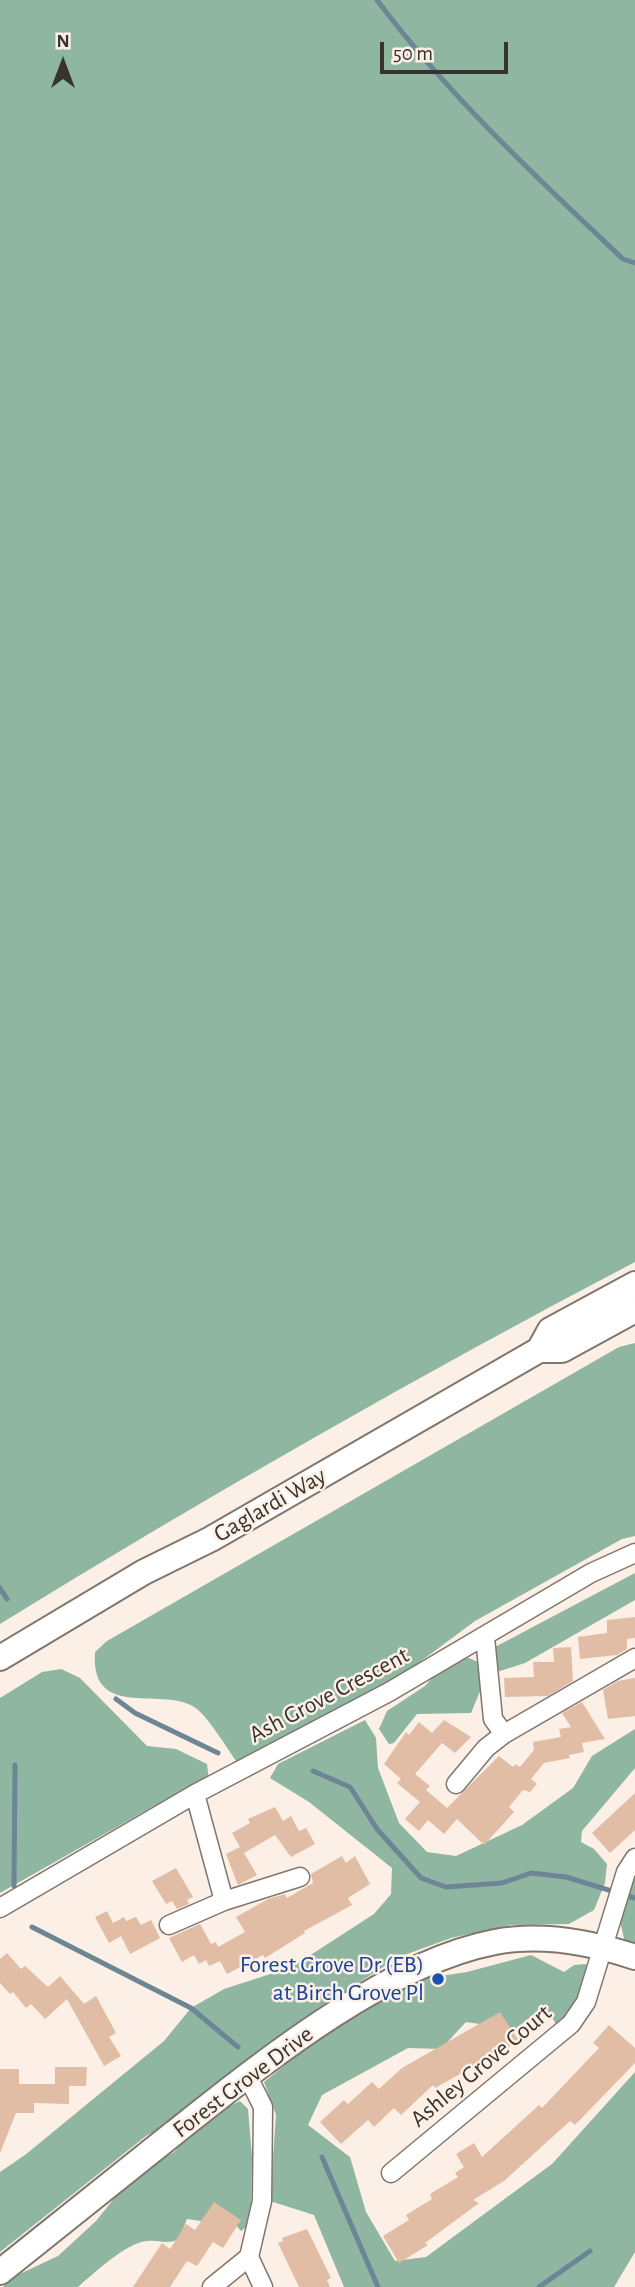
<!DOCTYPE html>
<html>
<head>
<meta charset="utf-8">
<style>
  body { margin:0 }
  #map { position:relative; width:635px; height:2287px; overflow:hidden; background:#fcefe5; font-family:"Alegreya Sans",sans-serif }
  canvas { display:block }
  .north { position:absolute; left:28px; top:28px; width:70px; height:70px; -webkit-text-stroke:5px #fcefe5; paint-order:stroke; rotate:0deg; font-size:19px; font-weight:700; line-height:28px; text-align:center; color:#38332f }
  .north::after { content:''; display:block; margin:auto; width:24px; height:32px; background:#38332f; clip-path:polygon(50% 0,100% 100%,50% 72%,0 100%) }
  .scale { position:absolute; left:380px; top:42px; width:128px; height:32px; box-sizing:border-box; border:4px solid #38332f; border-top:0; padding-left:9px; font-size:21px; line-height:24px; white-space:nowrap; color:#38332f; -webkit-text-stroke:5px #fcefe5; paint-order:stroke }
</style>
</head>
<body>
<div id="map">
<canvas width="635" height="2287"></canvas>
<div class="north">N</div>
<div class="scale">50 m</div>
</div>
<script>
const context = document.querySelector('canvas').getContext('2d');
context.lineJoin = 'round';
function paint(path, color) { context.fillStyle = color; context.fill(path, 'evenodd'); }
function strokePath(path, color, width, dash) { context.strokeStyle = color; context.lineWidth = width; context.lineCap = dash ? 'butt' : 'round'; context.setLineDash(dash || []); context.stroke(path); }
function label(font, color, halo, rows, align = 'center') {
  context.font = font + ' "Alegreya Sans",sans-serif'; context.lineWidth = 5; context.setLineDash([]); context.textBaseline = 'middle'; context.strokeStyle = halo; context.fillStyle = color; for (const [text, x, y, turn = 0] of rows) {
    context.save(); context.translate(x, y); context.rotate((+turn || 0) * Math.PI / 180); context.textAlign = isNaN(turn) ? turn : align; if (halo) context.strokeText(text, 0, 0); context.fillText(text, 0, 0); context.restore();
  }
}
paint(new Path2D(`
  M0 0H635V1262C419 1375 208 1496 0 1624Z
  M635 1343V1536L622 1539 475 1621 363 1704 239 1765C228 1750 211 1721 197 1709 166 1684 90 1723 95 1652L107 1641 619 1347Z
  M635 1573V1600L525 1663 497 1672 495 1647Z
  M469 1658 478 1662 481 1689 471 1713 417 1714 394 1743 389 1744 379 1729 387 1711 425 1686 447 1661Z
  M61 1669 80 1678 147 1746 176 1749 207 1764 209 1781 177 1793 0 1893V1698L42 1672Z
  M365 1720 376 1738 378 1768 399 1823 427 1852 456 1856 522 1825 573 1788 592 1756 635 1729V1768L582 1831 581 1842 594 1849 607 1864 605 1883 594 1910 569 1924 511 1925 451 1938 399 1957 358 1983 285 2061 146 2136 0 2252V2172L25 2155 164 2041 191 2008 224 1989 292 1967 374 1914 391 1894 392 1868 309 1802 270 1778 278 1764Z
  M635 1861V1949L625 1943 620 1921Z
  M531 1955 564 1972 574 1965 586 1964C587 1988 574 2010 556 2024L545 2006 515 2029 466 2022 441 2049 408 2048 322 2095 308 2125 350 2157 366 2212 395 2261 426 2257 552 2164 635 2072V2252L614 2287H344L314 2215 270 2201 276 2115 264 2082 336 2024 408 1981 467 1972Z
  M240 2101 248 2109 252 2157 251 2223 241 2231 227 2215 208 2222 187 2219 179 2239C166 2245 160 2240 147 2241 127 2242 93 2274 78 2287H3L9 2279 58 2256 96 2221 133 2175 174 2152 203 2120Z`), '#8eb6a0');
strokePath(new Path2D(`
  M377 0C449 96 536 177 623 259L635 263
  M0 1588 7 1599
  M116 1699 135 1713 218 1753
  M313 1771 350 1787 377 1829 421 1878 446 1887 502 1883 531 1873 566 1877 635 1898
  M14 1886 15 1765
  M32 1927 191 2008 238 2047
  M322 2157 378 2287
  M539 2287 590 2251`), '#6d8695', 5);
paint(new Path2D(`
  M635 1617V1638L627 1639V1649L617 1655 580 1659 578 1637 607 1633V1620Z
  M571 1647 573 1681 548 1696 505 1697 504 1678 534 1677 533 1662H554L553 1648Z
  M635 1678V1716L608 1719 603 1690 618 1681Z
  M582 1702 605 1739 582 1743 584 1752 569 1755 570 1758 544 1763 531 1779 537 1784 530 1792 523 1790 509 1807 514 1812 484 1845 457 1819 444 1834 428 1820 419 1831 405 1819 420 1802 397 1783 401 1779 384 1764 406 1732 409 1735 419 1722 432 1733 444 1720 471 1737 455 1753 442 1743 415 1774 430 1786 426 1790 447 1808 499 1756 513 1767 515 1764 520 1767 534 1750 533 1742 561 1737 559 1729 571 1727 562 1713Z
  M635 1793V1830L610 1853 592 1833Z
  M275 1807 283 1821 291 1816 299 1831 306 1828 315 1844 291 1857 275 1835 244 1853 257 1875 238 1885 226 1854 240 1847 232 1833 250 1823 248 1819Z
  M342 1856 346 1863 355 1856 370 1884 348 1898 352 1905 304 1931 305 1933 265 1958 263 1955 227 1974 220 1961 209 1966 206 1960 199 1964 194 1955 182 1962 169 1938 200 1924 211 1944 216 1942 218 1947 245 1932 236 1917 268 1899 285 1894 287 1898 313 1883 311 1874Z
  M176 1868 193 1897 187 1900 189 1904 177 1909 172 1901 166 1904 152 1881Z
  M107 1911 113 1923 124 1917 126 1921 136 1917 141 1925 151 1920 160 1938 130 1954 121 1936 109 1943 95 1917Z
  M7 1953 21 1969 25 1966 48 1987 60 1976 84 2004 96 1996 116 2033 109 2037 121 2056 104 2066 67 1999 45 2019 31 2004 26 2008 13 1992 10 1994 0 1983V1959Z
  M500 2012 519 2041 435 2088 433 2085 401 2115 394 2108 374 2127 368 2120 341 2144 320 2122 344 2100 348 2104 372 2082 379 2089 402 2068Z
  M609 2025 635 2048V2063L575 2125 570 2121 504 2181 473 2200 479 2203 425 2243 428 2245 399 2263 383 2236 409 2220 406 2215 432 2199 430 2194 458 2177 455 2173 464 2167 456 2154 474 2143 482 2157 539 2105 542 2108 599 2048 593 2043Z
  M55 2067H87L86 2086H69V2104L34 2103V2113H16L0 2153V2069H19V2084H55Z
  M214 2202 241 2220 223 2248 213 2242 197 2266 187 2261 170 2287H133L162 2243 170 2249 186 2224 195 2230Z
  M307 2229 331 2278 327 2280 330 2287H299L278 2243 283 2241 282 2238Z`), '#e0bda4');
const street = new Path2D(`
  M485 1637 493 1719 504 1734
  M456 1784 486 1748 504 1734 635 1658
  M195 1794 224 1901
  M0 1908 195 1794 389 1692 591 1573 635 1553
  M169 1925 224 1901 300 1877
  M391 2173 571 2024 586 2002 626 1872 635 1858
  M249 2257 263 2287
  M212 2287 249 2257 262 2201 263 2107 247 2075`);
const secondary = new Path2D(`
  M539 1350 550 1330 635 1284
  M0 1658 144 1572 211 1539 539 1350H562L635 1310
  M0 2272C58 2225 116 2179 174 2133 260 2065 385 1963 495 1942 542 1933 590 1942 635 1957`);
strokePath(street, '#81766d', 21);
strokePath(secondary, '#81766d', 28);
strokePath(street, '#fff', 18);
strokePath(secondary, '#fff', 24);
for (const [x, y, r, color] of [
  [438,1979,7,"#1a4fb4"]
]) { const dot = new Path2D(); dot.arc(x, y, r, 0, 2 * Math.PI); context.fillStyle = color; context.fill(dot); strokePath(dot, '#fcefe5', 2.5); }
label('24px', '#38332f', '#fcefe5', [
  ["Gaglardi Way",270,1505,-30],
  ["Ash Grove Crescent",329,1695,-28],
  ["Ashley Grove Court",481,2066,-40],
  ["Forest Grove Drive",243,2082,-37]
]);
label('24px', '#164399', '#fcefe5', [
  ["Forest Grove Dr (EB)",424,1965],
  ["at Birch Grove Pl",424,1993]
], 'right');
</script>
</body>
</html>
